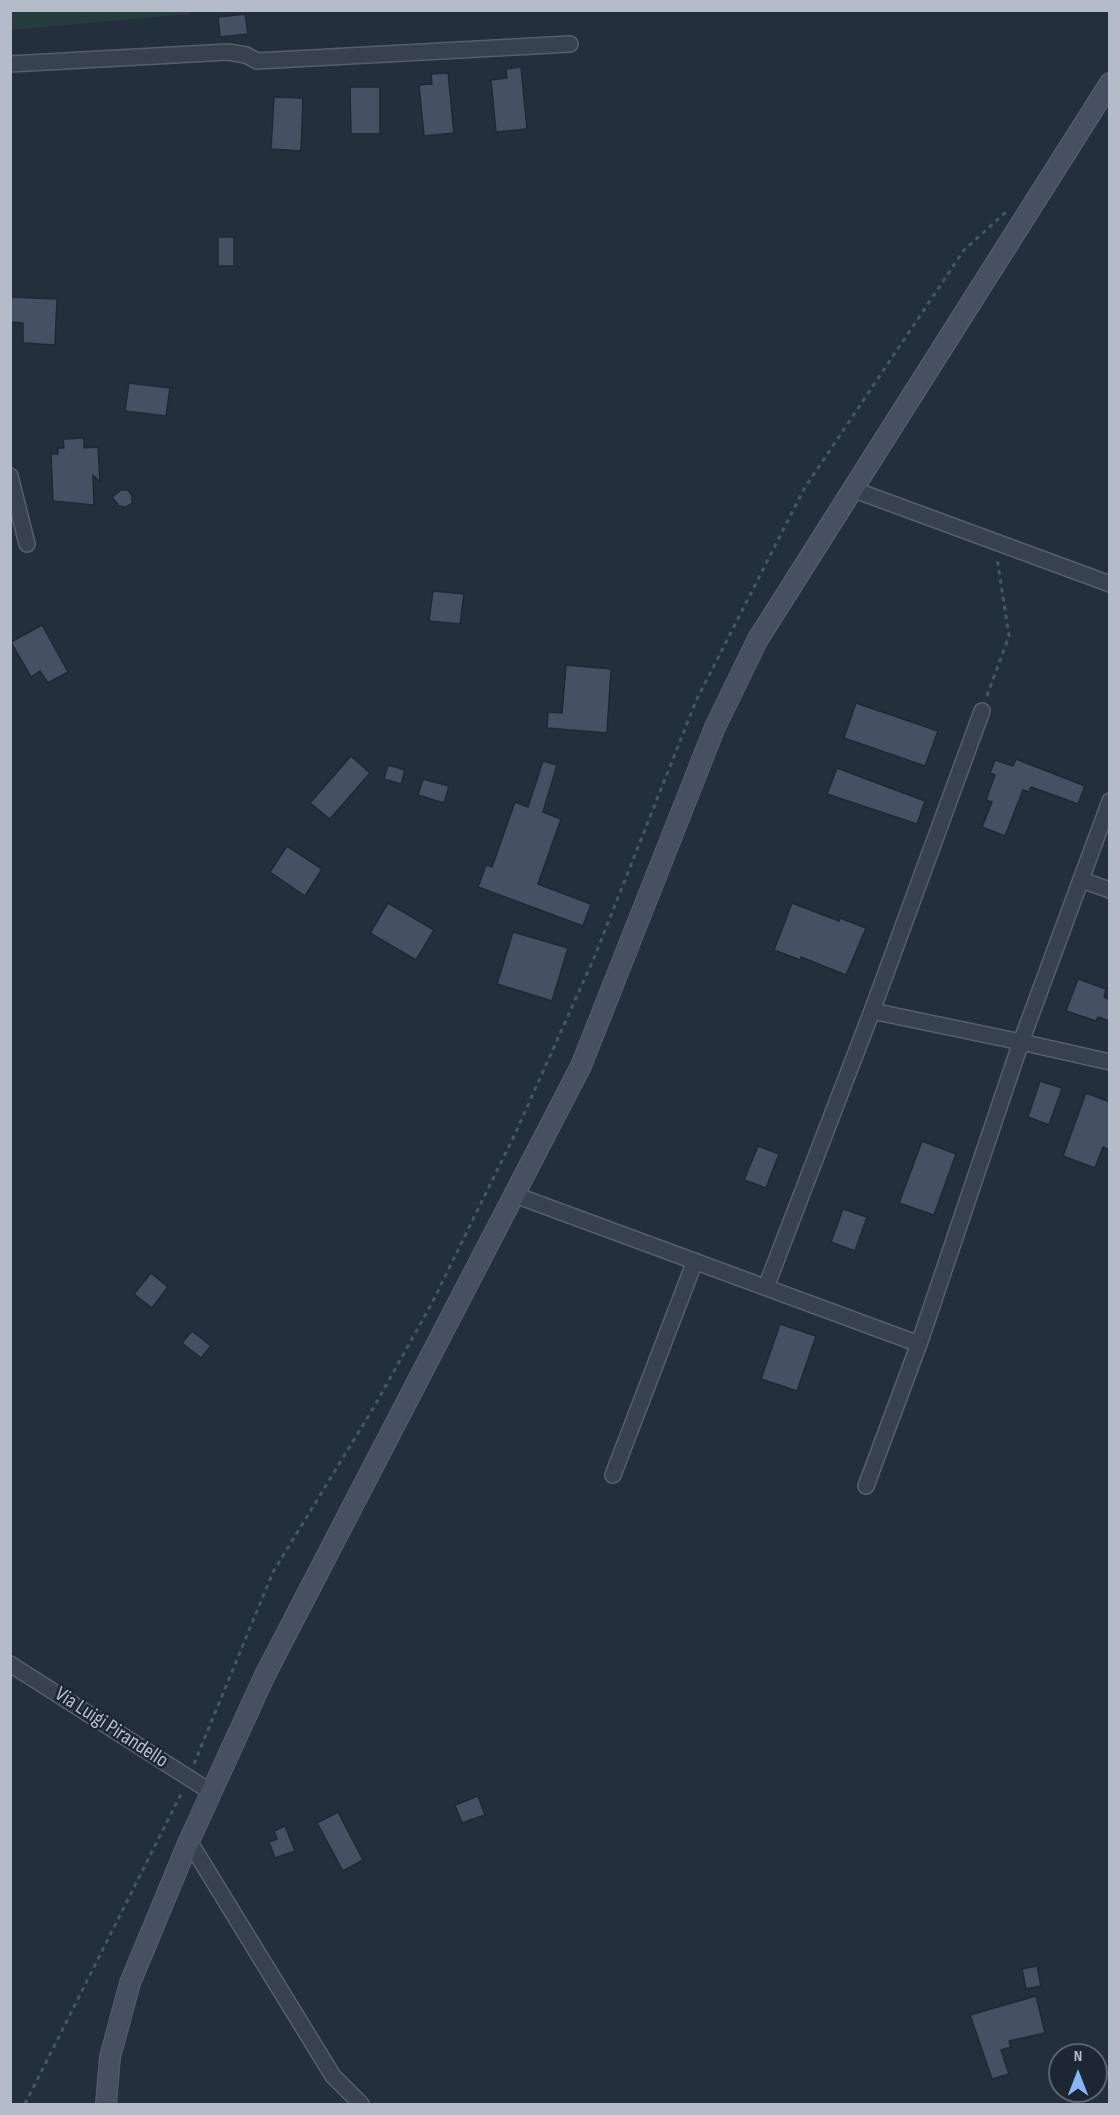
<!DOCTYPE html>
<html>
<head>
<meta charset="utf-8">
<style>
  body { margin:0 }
  #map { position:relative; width:1120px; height:2115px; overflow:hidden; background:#242f3e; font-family:"Sofia Sans Condensed",sans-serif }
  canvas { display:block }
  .frame { position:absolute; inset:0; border:12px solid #b4bcc9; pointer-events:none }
  .north { position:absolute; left:1048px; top:2043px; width:60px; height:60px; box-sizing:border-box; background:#1d2633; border:2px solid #59626f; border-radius:50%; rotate:0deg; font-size:16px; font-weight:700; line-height:24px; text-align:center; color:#b4bcc9 }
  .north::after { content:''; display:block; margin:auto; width:21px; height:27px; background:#8ab4f8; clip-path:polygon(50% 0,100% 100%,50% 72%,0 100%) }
</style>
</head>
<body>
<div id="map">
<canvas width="1120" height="2115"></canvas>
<div class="frame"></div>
<div class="north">N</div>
</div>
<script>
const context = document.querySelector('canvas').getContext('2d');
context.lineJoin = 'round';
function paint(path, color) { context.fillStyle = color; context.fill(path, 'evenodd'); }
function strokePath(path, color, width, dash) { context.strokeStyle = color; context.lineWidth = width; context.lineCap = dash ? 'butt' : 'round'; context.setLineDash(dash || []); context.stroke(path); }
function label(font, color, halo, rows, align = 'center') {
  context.font = font + ' "Sofia Sans Condensed",sans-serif'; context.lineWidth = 5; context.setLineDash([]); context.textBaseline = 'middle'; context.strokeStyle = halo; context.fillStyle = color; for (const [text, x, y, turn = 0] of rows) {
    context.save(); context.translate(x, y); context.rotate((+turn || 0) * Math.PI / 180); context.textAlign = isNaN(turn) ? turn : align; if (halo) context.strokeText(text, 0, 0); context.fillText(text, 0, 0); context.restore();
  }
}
paint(new Path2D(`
  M11 10H190V14L11 30Z`), '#263c3f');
const building = new Path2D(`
  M245 14 248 34 220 37 218 17Z
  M521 67 527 129 496 132 491 80 507 78 506 69Z
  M448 73 454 133 424 136 419 85 432 84 431 74Z
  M350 87H380V134H351Z
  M274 97 303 98 301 151 271 149Z
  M218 237H234V266H218Z
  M10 297 57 299 55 345 23 343V323L10 322Z
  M129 383 170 388 166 416 125 411Z
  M84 438V448L98 447 100 482 93 475 94 505 53 501 51 454H58V448H64L63 439Z
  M121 490H128L132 496V503L126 507 119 506 112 497Z
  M433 591 464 594 460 624 429 621Z
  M42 625 68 672 48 683 40 671 31 677 11 642Z
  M566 665 611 669 607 733 547 728 548 712 562 713Z
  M856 703 938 731 925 766 844 738Z
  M351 756 370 773 330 819 310 803Z
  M1016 759 1085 786 1078 804 1031 787 1029 792 1023 790 1005 836 982 827 992 802 986 800 995 775 990 773 995 760 1013 766Z
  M543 761 557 765 543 812 561 819 538 884 591 904 583 926 478 887 486 865 492 867 515 802 528 807Z
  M388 765 405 770 401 784 384 779Z
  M837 768 925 801 917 824 827 794Z
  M423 779 449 786 444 803 418 795Z
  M287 846 322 869 305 896 270 872Z
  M388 903 434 930 416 960 370 933Z
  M792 903 839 921 840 918 866 928 846 975 801 957 800 960 774 950Z
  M513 932 568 948 552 1001 497 984Z
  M1078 979 1106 989 1104 997 1110 1000V1021L1098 1017 1096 1021 1066 1011Z
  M1040 1081 1062 1088 1049 1125 1028 1117Z
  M1086 1093 1110 1102V1150L1103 1147 1095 1168 1063 1156Z
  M922 1141 956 1154 934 1215 899 1203Z
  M758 1146 779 1154 766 1188 744 1180Z
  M843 1209 867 1217 855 1251 831 1242Z
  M151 1273 168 1287 152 1308 134 1294Z
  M780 1324 816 1336 797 1391 761 1379Z
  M192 1331 211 1346 201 1358 182 1343Z
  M478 1796 485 1815 462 1823 455 1805Z
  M338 1812 363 1860 343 1871 317 1823Z
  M285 1826 295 1851 275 1858 269 1842 277 1839 274 1831Z
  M1037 1966 1041 1986 1026 1989 1022 1969Z
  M1036 1996 1045 2033 1009 2041 1011 2047 1001 2050 1009 2074 992 2079 970 2015Z`);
paint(building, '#455162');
strokePath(building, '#1f2835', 1.5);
const street = new Path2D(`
  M10 64 228 52 246 55 257 61 570 44
  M10 476 27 544
  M852 489 1110 584
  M1081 880 1110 890
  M872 1011 1021 1042 1110 801
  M515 1195 919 1344 1021 1042 1110 1062
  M766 1287 872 1011 982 711
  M613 1475 695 1261
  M866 1486 919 1344
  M10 1664 211 1792
  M189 1841 333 2076 361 2104`);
const secondary = new Path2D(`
  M106 2104 110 2057 130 1983 189 1841 265 1675 581 1066 715 727 758 639 1110 83`);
strokePath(street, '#565f6c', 18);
strokePath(secondary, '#565f6c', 22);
strokePath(new Path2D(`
  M987 696 1009 636 997 558
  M194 1764 273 1572 374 1407 432 1303 515 1134 594 958 696 701 804 489 964 250 1006 212
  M25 2104 182 1792`), '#44595c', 3, [4.5, 4.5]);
strokePath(street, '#38414e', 15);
strokePath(secondary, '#465061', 20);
label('21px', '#b4bcc9', '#1d2633', [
  ["Via Luigi Pirandello",111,1728,33]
]);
</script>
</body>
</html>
